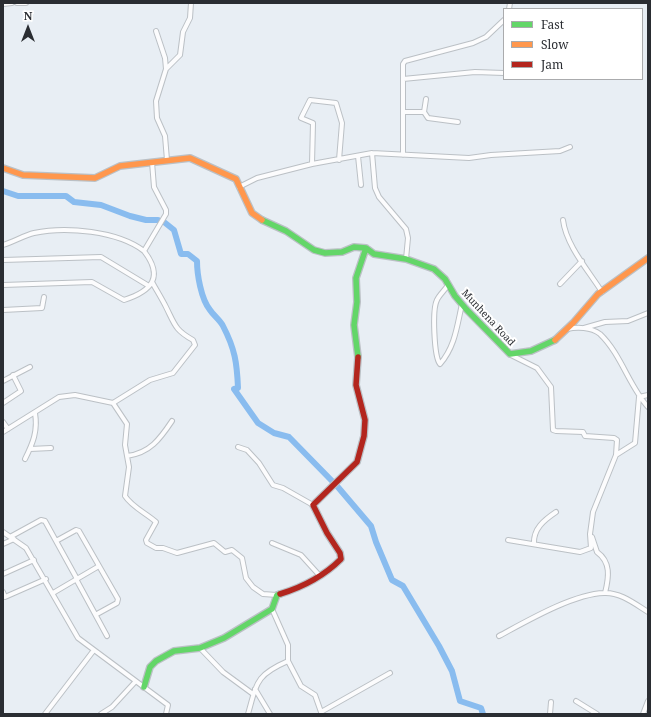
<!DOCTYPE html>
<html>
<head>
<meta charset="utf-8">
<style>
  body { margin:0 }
  #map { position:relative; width:651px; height:717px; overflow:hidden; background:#e8eef4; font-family:"Noto Serif",serif }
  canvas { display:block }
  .frame { position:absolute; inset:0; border:4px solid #2a2d32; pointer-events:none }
  .legend { position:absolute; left:503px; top:8px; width:140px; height:72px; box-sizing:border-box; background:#fff; border:1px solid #aaabad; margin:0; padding:5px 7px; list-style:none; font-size:12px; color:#2a2d32 }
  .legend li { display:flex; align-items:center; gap:8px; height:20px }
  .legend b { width:20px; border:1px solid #aaabad }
  .north { position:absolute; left:8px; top:8px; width:40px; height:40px; -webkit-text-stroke:3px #fff; paint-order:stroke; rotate:0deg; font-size:11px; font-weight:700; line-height:16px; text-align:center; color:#2a2d32 }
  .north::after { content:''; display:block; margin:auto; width:14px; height:18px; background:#2a2d32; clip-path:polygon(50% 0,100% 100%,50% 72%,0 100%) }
</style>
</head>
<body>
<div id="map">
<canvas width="651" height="717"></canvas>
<div class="frame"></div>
<ul class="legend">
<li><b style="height:5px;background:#63d668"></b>Fast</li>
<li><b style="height:5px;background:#ff974d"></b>Slow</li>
<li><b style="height:5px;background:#b3261e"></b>Jam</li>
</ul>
<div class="north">N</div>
</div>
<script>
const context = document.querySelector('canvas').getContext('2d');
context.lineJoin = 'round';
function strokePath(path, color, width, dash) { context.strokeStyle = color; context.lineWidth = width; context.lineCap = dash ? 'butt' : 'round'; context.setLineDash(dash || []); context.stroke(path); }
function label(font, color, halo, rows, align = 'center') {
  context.font = font + ' "Noto Serif",serif'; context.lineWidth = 4; context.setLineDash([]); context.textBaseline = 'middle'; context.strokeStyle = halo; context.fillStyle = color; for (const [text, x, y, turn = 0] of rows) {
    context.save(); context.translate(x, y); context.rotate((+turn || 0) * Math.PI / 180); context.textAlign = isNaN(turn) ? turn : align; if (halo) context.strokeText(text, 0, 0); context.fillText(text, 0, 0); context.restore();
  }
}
strokePath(new Path2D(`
  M3 191 18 196H66L74 202 101 205 130 216 146 220H158
  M164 222 174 230 181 254H188L197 261C197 274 201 299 210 310 214 316 220 320 223 326 235 349 237 363 238 388L234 389 258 423 274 433 289 437 334 483
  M337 486 371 526 376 542 392 580 403 586 439 646 452 671 460 701 481 708 483 714`), '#89bcef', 6);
const street = new Path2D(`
  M17 3H26
  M3 4 12 3
  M509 9 510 3
  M156 31 165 58 166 69
  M403 79 475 72 504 73
  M403 112H424L426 99
  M424 112 428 118 458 122
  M372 153 375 188 379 197 406 229 408 238 406 259
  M403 155V64L405 61 473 43 486 37 504 20
  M358 156 361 185
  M167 160 165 136 157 118 156 101 166 69 180 55 183 32 190 18 191 3
  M312 164 313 123 301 118 310 100 336 103 342 123 339 160
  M239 187 257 178 312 164 372 153 469 158 491 155 560 151 570 147
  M563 220C566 245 588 270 602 292
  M3 245C13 242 25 235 34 233 66 226 118 231 144 251
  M3 260 101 257 149 286
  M560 284 582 261
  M3 285 92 282 124 300C152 291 164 277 144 251L166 214V210L154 187 152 162
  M448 285C445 290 439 295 437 300 432 309 434 357 440 364 455 347 457 326 462 304
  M3 310 42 308 44 297
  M584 328 605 322 628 321 648 313
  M567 329C577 327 591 327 600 334 621 354 629 386 648 407
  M511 355 537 368 551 387 553 430 556 431 583 432 585 436 614 438 617 440 616 455
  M3 381 30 367
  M3 403 21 391 13 375
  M113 403 127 424 125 445 129 467 125 496C132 507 146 513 156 522L146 540 147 543 156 548H163L177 553 214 543 225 552 232 550 242 558 246 578 253 587 263 594 277 595
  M3 422 8 429
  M3 432 59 397 75 395 113 403 150 380 173 373 195 345 193 340C175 330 175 325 166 307 162 299 157 291 152 282
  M238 447 247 450 259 463 273 485 283 488 313 505
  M30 449 51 448
  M127 456C150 453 160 439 172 421
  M25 459C33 443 38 431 35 413
  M3 532 26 548 78 638 168 705 166 714
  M10 537 41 520 45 521 77 579
  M592 537 597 552C611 562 609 577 605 593
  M508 540 580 552 591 548 590 534 593 512 616 455 635 443 639 397 648 395
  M56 541 76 530 79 531 118 599 117 603 97 614
  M272 543 301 555 320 576
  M3 544 14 539
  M534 544C533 529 544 520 556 512
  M3 574 34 560
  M76 579 107 636
  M3 592 5 597 46 579
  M53 593 99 566
  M272 609 288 645V661L301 686 315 695 321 712 390 673
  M499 636C527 621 573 594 604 593 620 592 635 604 648 612
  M200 648 223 672 253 694
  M255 689 270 714
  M576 701 597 714
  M45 714 94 650
  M101 714 112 707 135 682
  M248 714C257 682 256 675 288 661
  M550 714 551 702
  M643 714 648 701`);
const fast = new Path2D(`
  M262 220 286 231 314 250 325 253 342 252 354 247 366 248 374 254 406 259 434 269 445 279 455 296 466 309 510 354 531 351 555 340
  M358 357 354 325 357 302 356 278 366 248
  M144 687 150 667 156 661 174 651 200 648 224 638 272 609 277 595 280 594`);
const slow = new Path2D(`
  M3 168 23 175 95 178 120 166 190 158 236 179 252 213 262 220
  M555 340 573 323 598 294 648 258`);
const jam = new Path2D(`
  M280 594C303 587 324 576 341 559L340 553 327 533 313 505 357 462 364 436 365 420 356 385 358 357`);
strokePath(street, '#bbc0c5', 6);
strokePath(fast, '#bbc0c5', 8);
strokePath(slow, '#bbc0c5', 8);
strokePath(jam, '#bbc0c5', 8);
strokePath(street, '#fcfcfd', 4);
strokePath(fast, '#63d668', 5.5);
strokePath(slow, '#ff974d', 5.5);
strokePath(jam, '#b3261e', 5.5);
label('10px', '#2a2d32', '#fff', [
  ["Munhena Road",488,318,47]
]);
</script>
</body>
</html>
